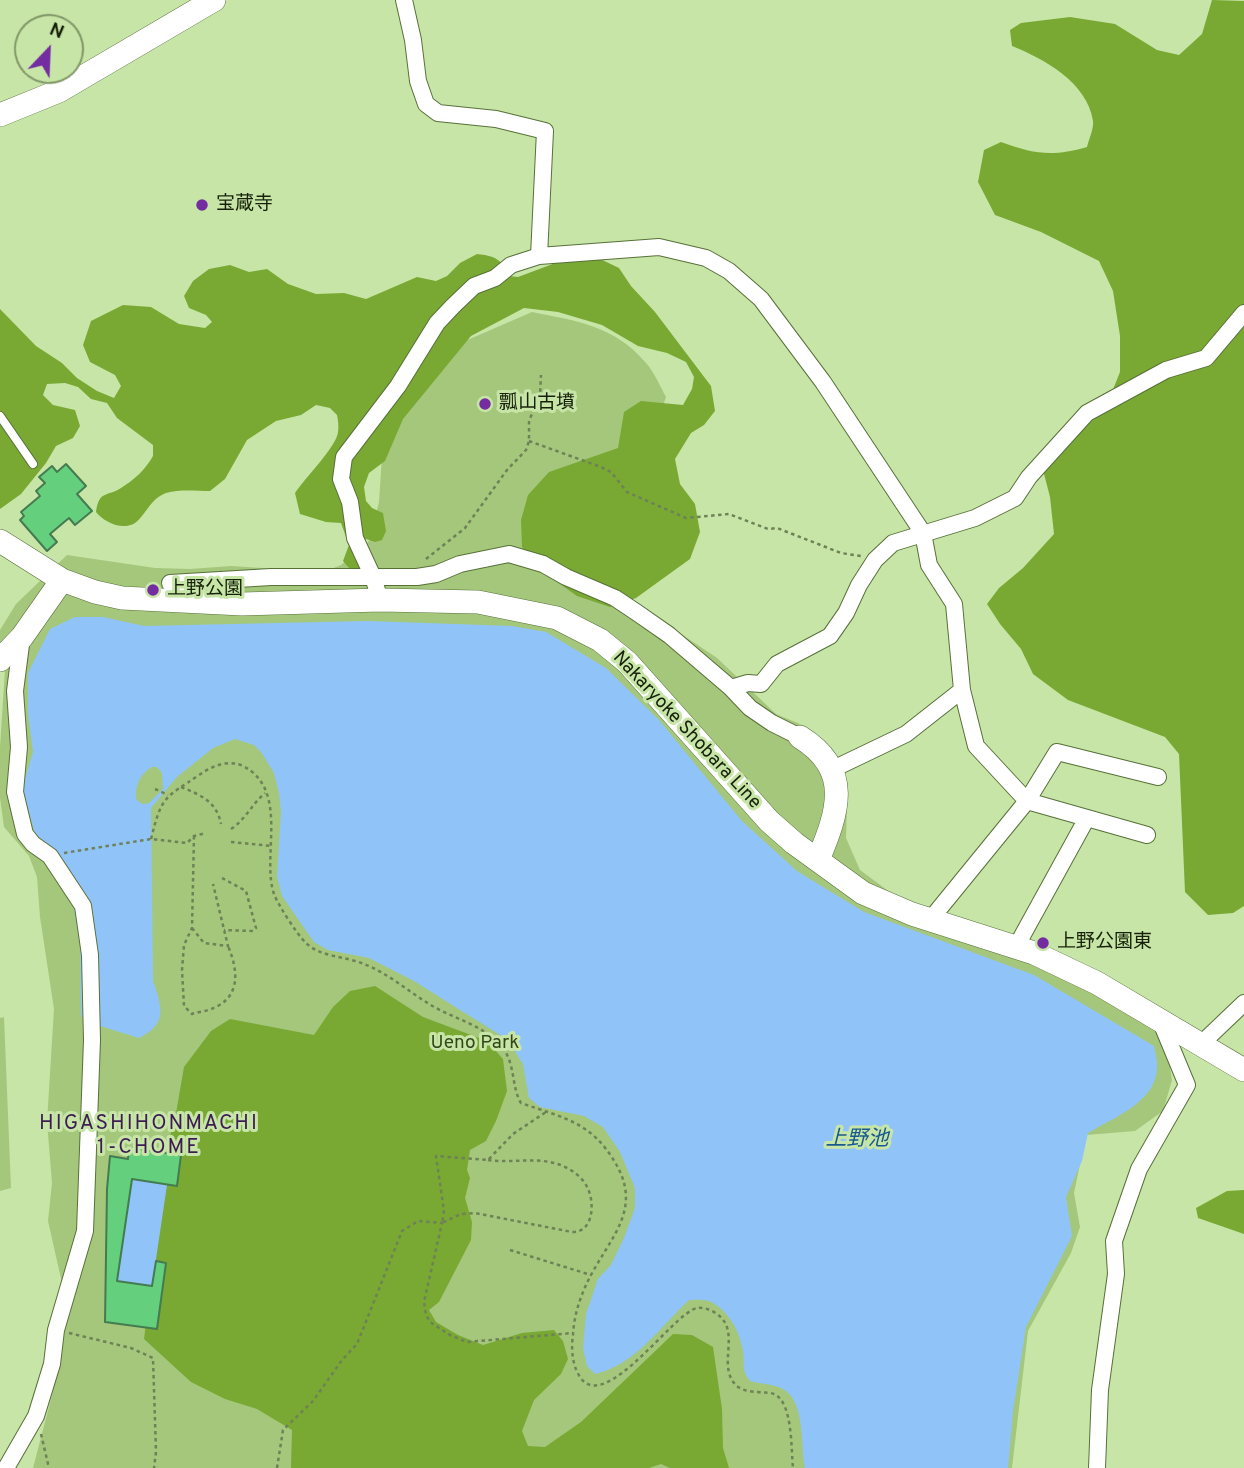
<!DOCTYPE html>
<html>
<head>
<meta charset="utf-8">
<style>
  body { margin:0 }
  #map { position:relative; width:1244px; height:1468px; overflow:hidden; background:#c7e5a7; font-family:Overpass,sans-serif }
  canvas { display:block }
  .north { position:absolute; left:14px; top:14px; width:70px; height:70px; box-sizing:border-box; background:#c7e5a7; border:2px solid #819768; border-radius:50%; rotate:23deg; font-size:19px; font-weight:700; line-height:28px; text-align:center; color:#172109 }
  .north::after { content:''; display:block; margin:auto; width:24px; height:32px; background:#742da1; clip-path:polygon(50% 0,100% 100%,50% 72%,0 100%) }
</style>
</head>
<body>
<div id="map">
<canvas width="1244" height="1468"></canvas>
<div class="north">N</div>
</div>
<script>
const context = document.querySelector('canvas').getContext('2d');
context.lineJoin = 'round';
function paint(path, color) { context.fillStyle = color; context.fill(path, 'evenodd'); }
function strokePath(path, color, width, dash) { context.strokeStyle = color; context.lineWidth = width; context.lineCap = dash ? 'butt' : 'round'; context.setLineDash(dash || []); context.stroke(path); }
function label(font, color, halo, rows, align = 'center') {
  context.font = font + ' Overpass,"Noto Sans JP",sans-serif'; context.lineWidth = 6; context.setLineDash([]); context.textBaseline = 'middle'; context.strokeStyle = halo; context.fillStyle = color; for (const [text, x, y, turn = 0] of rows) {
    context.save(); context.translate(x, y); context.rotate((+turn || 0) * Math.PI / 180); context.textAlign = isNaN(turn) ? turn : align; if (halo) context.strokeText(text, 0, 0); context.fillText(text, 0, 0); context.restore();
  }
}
paint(new Path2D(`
  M532 312C577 321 615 326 646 363 654 372 660 386 666 397L656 426 525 529 717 658 776 714 805 726 829 746 843 782 847 809 846 838 860 870 895 896 1052 958 1165 1035 1172 1080 1163 1111 1135 1131 1086 1135 1074 1193 1080 1227 1071 1253 1028 1331 1012 1468H33L56 1380 60 1331 62 1283 48 1221 52 1183 47 1122 54 1009 40 917 37 877 29 856 4 827 0 798V747L5 670 0 648V630L16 604 67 555 155 568 190 569 231 566 324 572 341 565 370 540 379 502 383 441 449 348Z
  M4 1017 11 1188 0 1191V1018Z`), '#a4c77c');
paint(new Path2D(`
  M1212 0 1244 1V906L1233 913 1208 915 1185 892 1179 754 1165 737 1068 700 1033 674 1021 649 1000 624 987 604 999 588 1023 568 1054 534 1050 497 1043 470 1112 392 1120 372V336L1113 291 1099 261 1041 232 995 215 978 182 984 150 1001 142C1034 154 1052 157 1087 147 1089 139 1094 128 1093 121 1087 82 1044 59 1012 46L1010 30 1021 23 1070 17 1115 24 1157 50 1179 55 1202 34Z
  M477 254C495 256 502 259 509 276L518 277 566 259 596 257 619 268 631 286 655 312 711 386 715 411 704 425 691 433 675 459 680 484 695 504 700 532 690 559 636 598 610 607 577 596 540 570 522 547 521 520 528 495 549 472 618 448 624 412 641 401 683 405 692 389 694 377 686 362 667 353 638 346 602 325 558 312 524 308 471 336 403 419 385 461 369 473 364 487 366 501 372 508 383 513 386 531 382 540 375 542 366 539 363 542V566L355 570 349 568 343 561 349 545 341 523 326 522 300 514 295 493C305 478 337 446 338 432 339 427 338 420 337 415L330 408 316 405 301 415 276 421 247 440 225 479 210 491C196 491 180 489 166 493 150 499 146 515 135 523 122 531 104 522 96 512 99 490 107 497 121 488 134 480 146 469 153 456V445L117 418 107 403 91 399 78 387 65 383 47 384 43 395 53 405 75 410 80 426 73 438 56 446 46 463 21 494 0 509V309L36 346 62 363 77 378 97 391 114 398 121 386 115 375 90 362 83 345 91 321 123 305 151 307 179 324 205 328 212 322 206 315 189 308 184 296 193 281 209 269 230 265 249 272 267 269 288 284 316 294 344 293 366 299 417 277 436 281 447 276 460 263Z
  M375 986 423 1017 487 1041 503 1059 507 1091 496 1121 486 1141 470 1150 467 1170 470 1178 465 1198 472 1222 471 1240 439 1302 429 1310 436 1322 458 1335 483 1345 522 1333 554 1330 563 1341 568 1359 561 1374 534 1400 522 1431 528 1446 545 1447 581 1422 673 1334 692 1335 713 1347 722 1409 723 1448 729 1468H670L661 1464 649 1468H291L292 1430 257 1409 225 1399 191 1382 144 1339 168 1143 175 1119 184 1067 211 1031 230 1019 314 1035 333 1007 350 991Z
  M1244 1190V1234L1198 1218 1196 1208 1227 1191Z`), '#79a933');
paint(new Path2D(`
  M75 617H103L144 626 368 621 512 626 546 632 606 668 659 720 742 821 797 871 864 912 1034 975 1154 1046C1155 1053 1158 1061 1157 1068 1156 1102 1113 1118 1088 1133L1082 1161 1066 1197 1072 1236 1026 1327 1013 1411 1008 1468H805C800 1445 806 1402 783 1389 774 1384 760 1384 750 1381 741 1369 745 1365 743 1351 740 1332 729 1311 711 1302 705 1299 696 1300 689 1300 660 1327 635 1365 595 1374L587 1366 583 1348 586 1314 598 1279 611 1265 624 1238 635 1208V1188L620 1152 603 1127 584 1116 540 1107 529 1098 523 1064 508 1040 414 981 369 958 328 950 314 942 282 896 277 876 281 812 279 793 274 773 261 752 254 745 235 739 213 748 177 777 151 808 153 981C162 1007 168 1024 139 1038L87 1022 81 1016 80 946 68 872 54 849 35 834 22 789 33 752 28 714V673L50 629ZM152 767H157L162 773 163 789 149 803 142 804 136 799C135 785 140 774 152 767Z
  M132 1179 167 1185 152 1286 117 1281Z`), '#90c4f9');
const building = new Path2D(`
  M66 464 86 486 77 494 92 511 75 525 69 518 50 534 57 542 47 551 20 520 24 516 21 512 40 496 36 491 45 483 39 477 52 466 57 472Z
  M129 1148 181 1155 177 1186 132 1179 117 1281 152 1286 156 1261 166 1263 157 1329 105 1322 107 1189 110 1156 128 1159Z`);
paint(building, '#64cf7c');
strokePath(building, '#457b50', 2);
const lane = new Path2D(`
  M0 416 33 464`);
const street = new Path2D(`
  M404 0 413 40 418 81 426 104 438 113 496 119 545 131 539 256
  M170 583 271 577H417L436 574 460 564 509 554 543 564 566 577 615 598 636 612 669 635 731 688 750 708 772 723 800 737
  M380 600 373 577 355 538 350 502 341 479 344 457 398 386 437 323 453 306 474 286 495 278 511 265 539 256 659 247 706 258 729 271 761 299 823 382 923 533 929 565 954 604 962 690 976 746 1027 801 1147 835
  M731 688 748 683 761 684 777 664 830 636 846 613 859 585 875 560 893 543 975 518 1015 498 1029 477 1087 413 1166 370 1206 358 1244 313
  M833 769 906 734 962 690
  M930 920 1027 801 1057 752 1158 777
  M1016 947 1087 818
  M1201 1044 1244 1003
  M6 1468 36 1416 52 1364 56 1330 85 1231 92 1040 90 955 83 906 50 856 33 844 25 834 15 792 19 747 15 691 22 637
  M1097 1468 1100 1390 1116 1274 1114 1241 1139 1169 1187 1085 1160 1020`);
const secondary = new Path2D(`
  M0 115 59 91 214 0
  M0 541 62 580 95 592 122 598 242 604 380 600 478 602 557 618 600 640 627 662 769 821 794 843 863 893 912 914 1034 953 1097 983 1244 1070
  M0 660 22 637 62 580
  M800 737C853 770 838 812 818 860`);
strokePath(lane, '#577138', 10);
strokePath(street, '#577138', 18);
strokePath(secondary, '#577138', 24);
strokePath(new Path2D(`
  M529 441 601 467 611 472 627 492 686 518 729 514 768 529 777 528 841 553 861 556
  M426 559 465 528 507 470 526 450 529 441V421L540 395 541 375
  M181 787C201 795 217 802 221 824
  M155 789 168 795
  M231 829C246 819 252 804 265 793
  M194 836 192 928 184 945 182 970 184 1006 192 1014C197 1012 203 1012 208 1010 241 1000 239 972 228 946
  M151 839C162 795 164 799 199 775 212 766 228 759 243 766 290 790 261 857 274 894 278 905 297 934 305 942 319 957 345 956 364 964 390 974 411 994 436 1008 458 1020 493 1029 506 1053 515 1069 512 1088 521 1103 564 1118 592 1122 616 1164 642 1209 611 1237 591 1275 581 1294 574 1314 573 1335 571 1348 572 1365 580 1377 605 1415 673 1313 697 1308 704 1307 711 1310 717 1314 741 1331 718 1363 734 1383 739 1390 750 1392 758 1392 764 1393 769 1392 774 1394 793 1402 791 1450 793 1468
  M231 842 272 846
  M64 853 151 839 187 843 194 836 206 833
  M222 878 246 891 256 928 253 931 224 930
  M192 928 204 943 228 946 213 884
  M488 1160C514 1164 540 1155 565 1167 574 1171 584 1179 588 1189 595 1204 593 1233 572 1232L475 1213 461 1214 442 1223 444 1211 436 1156 488 1160 513 1134 546 1112
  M510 1250 591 1275
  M69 1333 131 1348 153 1358 156 1452 154 1468
  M41 1434 49 1468
  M277 1468 283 1430 313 1401 342 1360 357 1344 402 1231 418 1221 442 1223 424 1302 426 1315 430 1322 450 1335 467 1342 573 1333`), '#6e8257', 2.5, [3.5, 3.5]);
strokePath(lane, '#fff', 8);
strokePath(street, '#fff', 16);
strokePath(secondary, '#fff', 23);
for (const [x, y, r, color] of [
  [202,205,7,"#742da1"],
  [485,404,7,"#742da1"],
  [153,590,7,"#742da1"],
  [1043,943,7,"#742da1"]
]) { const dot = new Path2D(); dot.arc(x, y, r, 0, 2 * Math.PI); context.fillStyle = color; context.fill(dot); strokePath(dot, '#c7e5a7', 2.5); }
label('19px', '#172109', '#c7e5a7', [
  ["宝蔵寺",216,205],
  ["瓢山古墳",499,404],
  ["上野公園",167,590],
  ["上野公園東",1057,943]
], 'left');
label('19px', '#172109', '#c7e5a7', [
  ["Nakaryoke Shobara Line",686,731,47]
]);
label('19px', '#344719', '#c7e5a7', [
  ["Ueno Park",475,1044]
]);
context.letterSpacing = '2px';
label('21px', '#3c1c53', '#c7e5a7', [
  ["HIGASHIHONMACHI",149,1125],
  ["1-CHOME",149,1149]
]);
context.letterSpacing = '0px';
label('italic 21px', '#175990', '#c7e5a7', [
  ["上野池",857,1141]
]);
</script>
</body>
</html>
